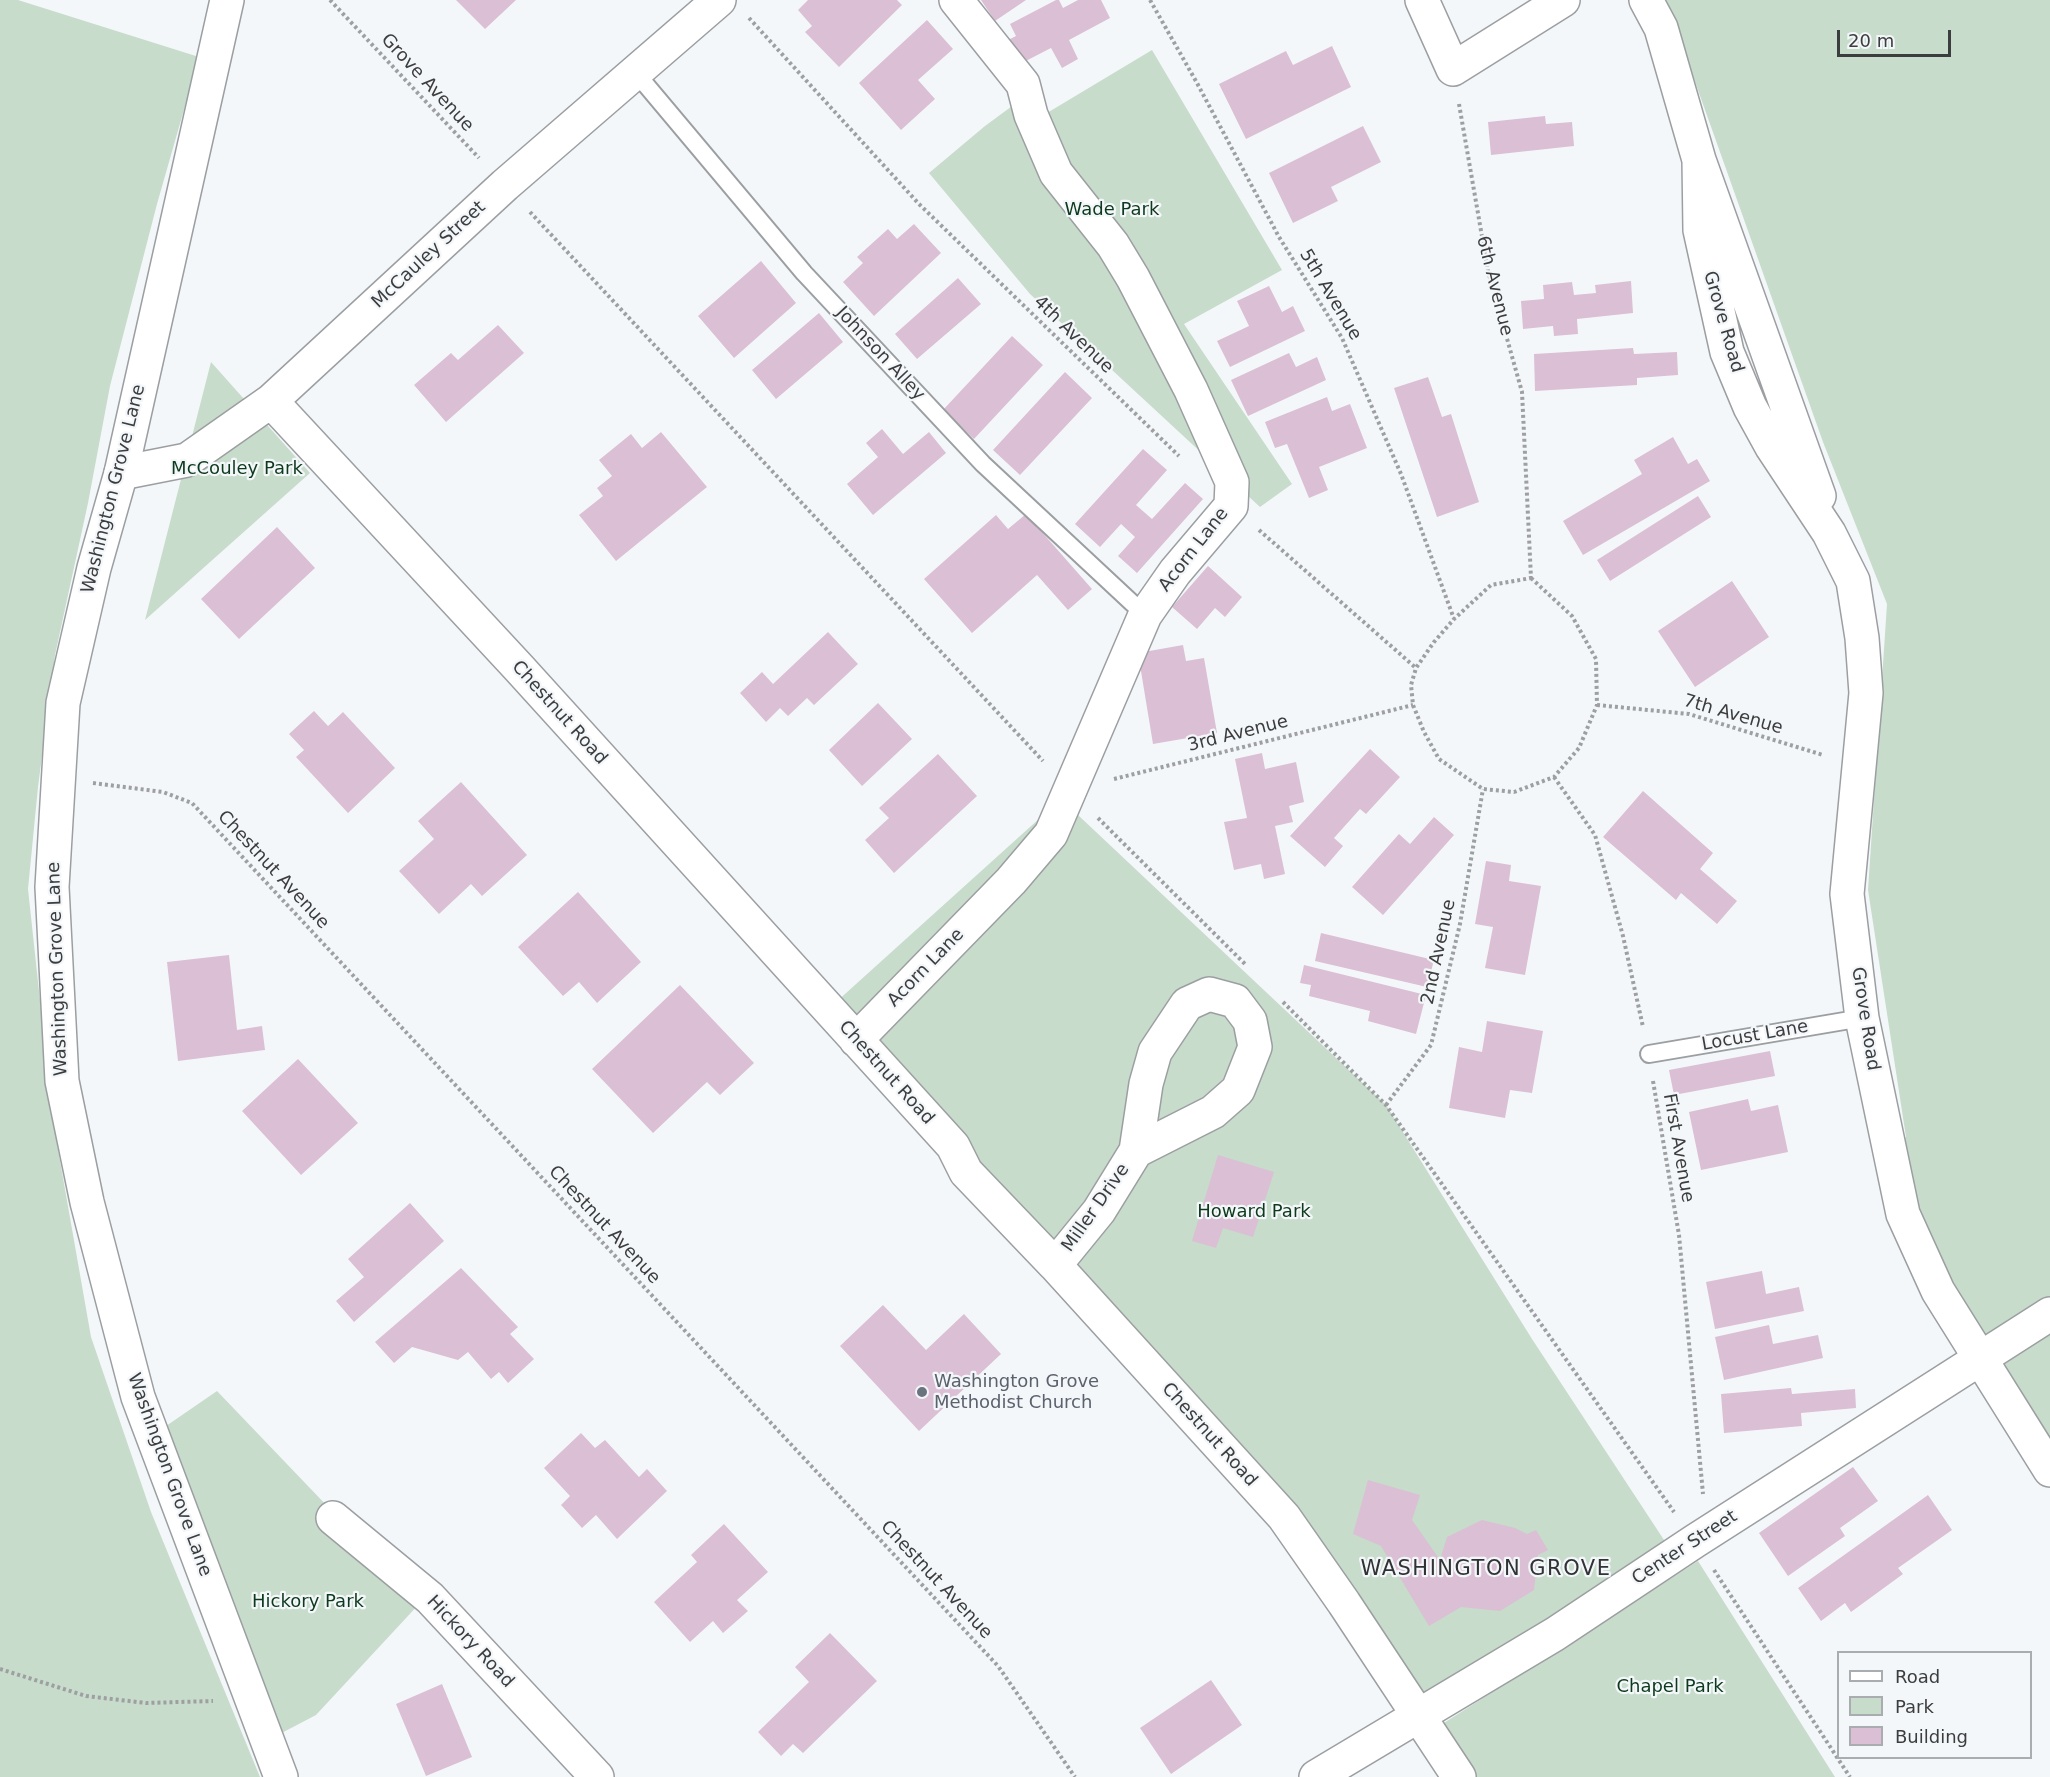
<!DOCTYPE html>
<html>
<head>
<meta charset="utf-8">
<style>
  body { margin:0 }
  #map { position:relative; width:2050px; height:1777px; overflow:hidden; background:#f4f7fa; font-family:"DejaVu Sans",sans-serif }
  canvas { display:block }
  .legend { position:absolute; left:1837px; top:1651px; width:195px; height:108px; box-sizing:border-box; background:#f4f7fa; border:2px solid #aaadaf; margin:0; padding:8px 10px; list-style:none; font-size:18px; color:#3c3d3e }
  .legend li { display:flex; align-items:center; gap:12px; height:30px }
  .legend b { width:30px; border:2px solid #aaadaf }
  .scale { position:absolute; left:1837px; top:30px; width:114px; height:27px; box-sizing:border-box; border:3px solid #3c3d3e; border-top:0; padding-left:8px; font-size:18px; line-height:21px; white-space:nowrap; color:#3c3d3e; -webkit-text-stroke:4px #f4f7fa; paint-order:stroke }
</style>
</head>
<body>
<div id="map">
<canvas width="2050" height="1777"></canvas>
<ul class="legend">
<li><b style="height:8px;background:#fff"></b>Road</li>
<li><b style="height:16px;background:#c7dccb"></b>Park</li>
<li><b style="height:16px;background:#dbbfd4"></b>Building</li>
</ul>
<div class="scale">20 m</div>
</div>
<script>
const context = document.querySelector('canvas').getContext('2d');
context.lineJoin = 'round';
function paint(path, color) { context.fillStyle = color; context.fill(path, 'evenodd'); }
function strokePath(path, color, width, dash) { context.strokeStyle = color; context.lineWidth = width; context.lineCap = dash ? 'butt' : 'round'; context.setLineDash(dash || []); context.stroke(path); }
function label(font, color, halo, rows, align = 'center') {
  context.font = font + ' "DejaVu Sans",sans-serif'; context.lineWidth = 4.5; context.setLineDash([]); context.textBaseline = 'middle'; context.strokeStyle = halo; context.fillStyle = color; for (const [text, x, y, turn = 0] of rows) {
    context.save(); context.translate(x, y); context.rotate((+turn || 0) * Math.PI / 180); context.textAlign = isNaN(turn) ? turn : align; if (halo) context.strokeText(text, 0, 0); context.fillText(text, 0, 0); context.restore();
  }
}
paint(new Path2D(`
  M0 0H18L199 57 157 204 110 386 88 503 55 655 38 787 28 889 53 1121 91 1337 151 1512 260 1777H0Z
  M1666 0H2050V1299L1982 1341 1926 1237 1900 1141 1906 1137 1868 890 1887 604 1823 442Z
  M1152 50 1282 270 1184 324 1292 484 1260 507 1030 294 929 173 985 126 1023 98 1042 116Z
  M211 362 310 473 145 620Z
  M1061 799 1386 1105 1532 1339 1666 1543 1415 1703 1297 1512 835 1003Z
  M2050 1322V1455L1990 1360Z
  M217 1391 420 1603 316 1715 274 1737 153 1435Z
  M1698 1561 1835 1777H1467L1436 1728Z`), '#c7dccb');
paint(new Path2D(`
  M456 0H516L485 29Z
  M808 0H897L902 5 839 67 805 32 812 26 798 10Z
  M981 0H1026L995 21Z
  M1056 0H1059L1063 8 1078 0H1101L1110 18 1069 40 1078 59 1062 68 1051 48 1018 65 1006 41 1016 36 1010 24Z
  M927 20 953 49 918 80 935 99 901 130 859 83Z
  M1332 46 1351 87 1246 139 1219 84 1286 51 1293 65Z
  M1545 116 1546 124 1572 122 1574 146 1491 155 1488 122Z
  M1363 126 1381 162 1331 187 1338 201 1293 223 1269 173Z
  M914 224 941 253 874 316 843 282 863 263 857 257 888 229 897 239Z
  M761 261 796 303 734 358 698 316Z
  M958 278 981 304 917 359 895 334Z
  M1631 281 1633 313 1577 319 1578 334 1554 336 1553 326 1523 329 1521 301 1544 299 1543 285 1572 282 1574 295 1596 293 1595 285Z
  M1269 286 1282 312 1293 306 1305 331 1230 367 1217 341 1249 326 1237 301Z
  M819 313 843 342 776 399 752 370Z
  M498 325 524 353 446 422 414 385 451 353 458 360Z
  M1012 336 1043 365 974 439 943 410Z
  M1633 348 1634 354 1677 352 1678 375 1637 378V385L1535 391 1534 354Z
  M1289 353 1296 367 1317 357 1326 380 1248 416 1231 380Z
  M1065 372 1092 398 1020 475 993 450Z
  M1428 377 1442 417 1451 414 1479 502 1437 517 1394 388Z
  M1327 397 1332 411 1350 404 1367 448 1319 467 1328 490 1309 498 1287 444 1275 448 1265 422Z
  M882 429 903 454 929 432 946 453 873 515 847 484 878 457 866 443Z
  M661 432 707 487 616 561 579 515 603 496 597 488 612 476 599 460 631 434 642 448Z
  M1673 437 1688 464 1697 459 1710 481 1583 555 1563 521 1642 474 1634 460Z
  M1143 449 1167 470 1136 505 1152 519 1185 483 1203 499 1137 573 1118 556 1135 537 1121 524 1100 547 1075 524Z
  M1698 496 1711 517 1610 581 1597 560Z
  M1026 514 1092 589 1068 610 1037 575 972 633 924 579 996 515 1008 529Z
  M277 527 315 568 239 639 201 599Z
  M1208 566 1242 597 1225 617 1215 608 1197 629 1172 607Z
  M1732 581 1769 637 1695 687 1658 631Z
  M828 632 858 664 814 705 807 698 788 716 780 708 766 722 740 693 762 672 773 684Z
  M1183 645 1186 661 1204 658 1217 733 1153 744 1138 653Z
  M878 703 912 739 862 786 829 750Z
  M314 711 328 726 343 712 395 768 348 813 296 757 304 750 289 734Z
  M1370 749 1400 777 1366 814 1360 809 1334 838 1343 846 1325 867 1290 836Z
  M1262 753 1265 769 1296 762 1304 802 1289 806 1293 822 1275 826 1285 874 1264 879 1261 864 1234 870 1224 822 1247 818 1235 759Z
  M938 754 977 796 894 873 865 840 889 818 879 808Z
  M461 782 527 855 482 896 471 884 439 914 399 871 434 839 418 821Z
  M1643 791 1713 853 1700 869 1737 901 1717 924 1681 893 1676 900 1603 837Z
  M1434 817 1454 835 1383 915 1352 887 1399 834 1410 844Z
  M1486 861 1511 865 1509 881 1541 886 1525 975 1485 968 1493 927 1475 924Z
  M578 892 641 962 597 1003 579 982 563 996 518 947Z
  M1321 933 1434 960 1427 987 1315 961Z
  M229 955 237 1030 262 1026 265 1050 178 1061 167 962Z
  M1304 965 1426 995 1416 1034 1368 1021 1370 1011 1309 996 1311 985 1300 983Z
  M680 985 754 1063 720 1095 707 1082 653 1133 592 1069Z
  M1487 1021 1543 1031 1532 1093 1510 1090 1505 1118 1449 1108 1459 1047 1482 1052Z
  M1770 1051 1775 1076 1674 1095 1669 1070Z
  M298 1059 358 1123 301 1175 242 1111Z
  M1748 1099 1751 1111 1778 1105 1788 1152 1701 1170 1689 1112Z
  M1218 1155 1274 1172 1253 1237 1223 1228 1216 1248 1192 1241Z
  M410 1203 444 1241 354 1322 336 1301 364 1277 348 1259Z
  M461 1268 518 1327 510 1334 534 1359 508 1383 499 1372 491 1379 468 1352 458 1360 412 1347 394 1363 375 1342Z
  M1762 1271 1766 1294 1799 1287 1804 1311 1715 1329 1706 1282Z
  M883 1305 926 1350 964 1314 1001 1354 919 1431 840 1346Z
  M1769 1325 1773 1344 1818 1335 1823 1358 1724 1380 1715 1337Z
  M1791 1388 1792 1394 1855 1389 1856 1408 1801 1413 1802 1426 1724 1433 1721 1394Z
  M581 1433 595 1448 605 1440 639 1477 647 1469 667 1491 617 1539 596 1515 582 1528 561 1505 570 1496 544 1468Z
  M1853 1467 1878 1501 1840 1528 1845 1536 1788 1576 1759 1533Z
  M1368 1480 1420 1495 1412 1520 1440 1560 1447 1537 1482 1520 1515 1528 1527 1534 1536 1530 1548 1550 1538 1555 1534 1590 1500 1611 1461 1607 1429 1626 1381 1546 1353 1534Z
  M1928 1495 1952 1530 1898 1568 1903 1574 1851 1612 1845 1603 1821 1621 1798 1588Z
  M724 1524 768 1572 737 1600 748 1611 723 1633 713 1621 690 1642 654 1602 697 1562 691 1555Z
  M830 1633 877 1681 803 1753 793 1744 781 1756 758 1732 809 1682 795 1667Z
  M1211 1680 1242 1725 1171 1774 1140 1728Z
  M442 1684 472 1757 426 1776 396 1704Z`), '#dbbfd4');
const lane = new Path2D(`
  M636 73 804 273 983 464 1145 615
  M1649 1054 1862 1018`);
const street = new Path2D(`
  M1422 0 1453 69 1563 0
  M1646 0 1661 28 1699 160 1819 496
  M1699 160 1700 230 1727 352 1750 407 1772 447 1829 533 1853 581 1862 638 1866 693 1847 894 1862 1018 1903 1214 1938 1291 2050 1470
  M271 401 519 668 953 1146 966 1172 1055 1265 1284 1517 1344 1603 1459 1777
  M121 473 187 460 271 401 505 185 719 0
  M856 1040 1011 881 1051 834 1145 615 1175 572 1231 506 1232 482 1191 390 1133 278 1113 245 1056 173 1031 115 1023 84 956 0
  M1055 1265 1099 1211 1136 1151 1146 1084 1155 1052 1187 1004 1209 994 1235 1001 1250 1021 1255 1047 1238 1090 1213 1112 1136 1151
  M333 1518 430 1598 597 1777
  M1316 1777 1555 1634 1695 1541 2050 1314`);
const secondary = new Path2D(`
  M227 0 121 473 94 568 63 703 52 887 62 1081 87 1202 138 1397 281 1777`);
strokePath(lane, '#9c9fa2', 20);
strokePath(street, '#9c9fa2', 36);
strokePath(secondary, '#9c9fa2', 36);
strokePath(new Path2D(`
  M330 0 479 158
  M1150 0 1197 83 1279 237 1342 338 1401 474 1454 619
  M749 18 919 204 1179 456
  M1459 104 1488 271 1522 392 1531 578
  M530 212 1043 761
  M1259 530 1416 668
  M1531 578 1572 616 1596 659 1597 705 1579 748 1554 777 1514 792 1483 789 1439 759 1424 732 1413 705 1411 685 1416 668 1434 642 1454 619 1491 585Z
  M1597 705 1689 714 1823 755
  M1554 777 1595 835 1623 936 1643 1027
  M1114 779 1413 705
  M93 783 163 792 192 803 998 1666 1075 1777
  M1098 818 1246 965
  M1283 1002 1386 1105 1674 1512
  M1653 1081 1679 1235 1703 1494
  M1386 1105 1431 1045 1460 924 1483 789
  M1714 1570 1850 1777
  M0 1669 86 1696 146 1703 213 1701`), '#9d9fa1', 4, [3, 3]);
strokePath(lane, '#fff', 16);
strokePath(street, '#fff', 33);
strokePath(secondary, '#fff', 33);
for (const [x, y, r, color] of [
  [922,1392,6,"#6b7280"]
]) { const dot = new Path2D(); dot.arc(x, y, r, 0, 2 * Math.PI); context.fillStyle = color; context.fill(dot); strokePath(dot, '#f4f7fa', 2); }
label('18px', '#3c3d3e', '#f4f7fa', [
  ["Grove Avenue",427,83,47],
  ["McCauley Street",429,255,-43],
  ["6th Avenue",1494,286,76],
  ["5th Avenue",1330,295,59],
  ["Grove Road",1723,322,74],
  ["4th Avenue",1073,335,44],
  ["Johnson Alley",880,354,47],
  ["Washington Grove Lane",114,489,-76],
  ["Acorn Lane",1194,550,-52],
  ["Chestnut Road",559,713,48],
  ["7th Avenue",1733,715,16],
  ["3rd Avenue",1238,734,-14],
  ["Chestnut Avenue",273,870,47],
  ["2nd Avenue",1439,952,-78],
  ["Acorn Lane",926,968,-46],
  ["Washington Grove Lane",58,969,-92],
  ["Grove Road",1865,1019,81],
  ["Locust Lane",1755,1036,-10],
  ["Chestnut Road",886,1073,48],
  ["First Avenue",1678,1148,80],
  ["Miller Drive",1096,1208,-55],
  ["Chestnut Avenue",604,1225,47],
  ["Chestnut Road",1209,1435,48],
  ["Washington Grove Lane",169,1475,70],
  ["Center Street",1685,1548,-33],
  ["Chestnut Avenue",936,1580,47],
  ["Hickory Road",470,1642,47]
]);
label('18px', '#0d3a1c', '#f4f7fa', [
  ["Wade Park",1112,210],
  ["McCouley Park",237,469],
  ["Howard Park",1254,1212],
  ["Hickory Park",308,1602],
  ["Chapel Park",1670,1687]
]);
label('18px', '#5b616d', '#f4f7fa', [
  ["Washington Grove",934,1382],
  ["Methodist Church",934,1403]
], 'left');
context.letterSpacing = '1.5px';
label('21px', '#303234', '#f4f7fa', [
  ["WASHINGTON GROVE",1486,1570]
]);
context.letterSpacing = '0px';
</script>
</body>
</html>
